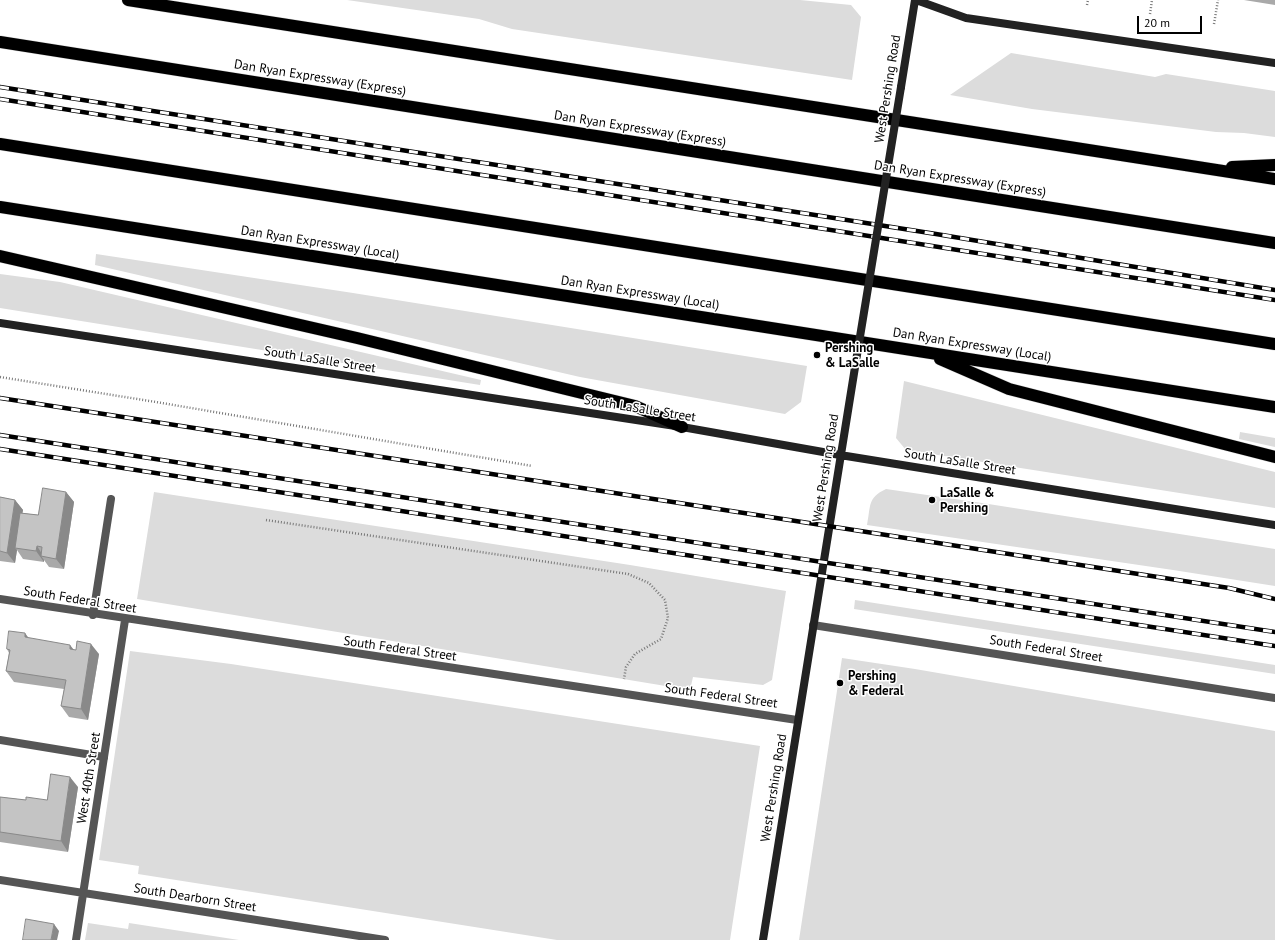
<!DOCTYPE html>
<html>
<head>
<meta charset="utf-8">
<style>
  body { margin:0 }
  #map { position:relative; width:1275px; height:940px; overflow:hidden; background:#fff; font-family:"PT Sans",sans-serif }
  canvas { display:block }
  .scale { position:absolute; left:1137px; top:16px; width:65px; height:18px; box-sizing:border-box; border:2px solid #000; border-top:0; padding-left:5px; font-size:12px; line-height:14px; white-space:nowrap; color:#000; -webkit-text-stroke:3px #fff; paint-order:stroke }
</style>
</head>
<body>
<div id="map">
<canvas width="1275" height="940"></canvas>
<div class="scale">20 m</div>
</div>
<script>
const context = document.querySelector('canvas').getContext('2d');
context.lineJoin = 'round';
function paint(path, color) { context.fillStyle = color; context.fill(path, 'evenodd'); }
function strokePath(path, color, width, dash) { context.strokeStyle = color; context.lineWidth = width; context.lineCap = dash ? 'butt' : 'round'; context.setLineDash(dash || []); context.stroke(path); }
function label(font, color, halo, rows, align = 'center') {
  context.font = font + ' "PT Sans",sans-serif'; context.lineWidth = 3; context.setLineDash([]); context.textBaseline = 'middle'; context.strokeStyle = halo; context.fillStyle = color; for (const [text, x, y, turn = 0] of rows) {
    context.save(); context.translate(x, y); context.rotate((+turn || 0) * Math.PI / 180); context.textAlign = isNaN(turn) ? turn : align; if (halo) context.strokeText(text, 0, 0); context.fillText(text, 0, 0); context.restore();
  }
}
paint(new Path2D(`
  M347 0H800L851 5 861 17 852 80 512 29 479 19Z
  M1011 53 1155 77 1166 74 1275 91V137L1244 133 1216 132 1032 109 950 95Z
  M96 254 353 293 807 366 801 402 785 414 580 377 95 265Z
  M0 274 60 282 481 380 480 385 0 308Z
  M904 381 1275 472V508L906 450 896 438Z
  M1240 432 1275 438V447L1239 439Z
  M886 489 982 503 1275 549V586L1173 570 867 525C871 506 867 498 886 489Z
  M154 492 630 565 786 591 772 680 763 685 693 677 690 690 137 599Z
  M855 600 1275 665V674L854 609Z
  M130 651 231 664 760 746 730 940H557L138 874 139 866 99 860Z
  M842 658 915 669 1275 731V940H799Z
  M88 923 128 929 129 923 239 940H85Z`), '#dcdcdc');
const motorway = new Path2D(`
  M128 0 1275 179
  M0 42 1275 243
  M0 144 1275 344
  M1232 167 1275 165
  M0 207 1275 407
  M0 256 357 338 635 406 682 427
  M940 359 1009 389 1275 457`);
strokePath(motorway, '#dbdbdb', 13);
strokePath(new Path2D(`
  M1087 5 1088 0
  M1150 14 1152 0
  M1214 24 1218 0
  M0 377 156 402 532 466
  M266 520 628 574 649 583 665 600 668 618 661 639 635 654 626 667 624 679`), '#777', 2.5, [1, 2]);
strokePath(new Path2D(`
  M93 615 111 499
  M0 740 104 757`), '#555', 8);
strokePath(new Path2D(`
  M0 599 797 720
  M813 625 1275 698
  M0 880 385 940
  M76 940 125 620`), '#555', 8);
strokePath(new Path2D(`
  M916 0 966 18 1275 63
  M901 87 915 0
  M0 323 682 427 840 455 1275 525
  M763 940 856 361`), '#222', 8);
strokePath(motorway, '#000', 12);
const rail = new Path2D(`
  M0 87 936 234 1275 290
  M0 99 1275 300
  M0 398 1229 588 1275 599
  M0 435 1275 632
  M0 449 1275 646`);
strokePath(rail, '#000', 4.5);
strokePath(rail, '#fff', 3, [9]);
strokePath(new Path2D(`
  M856 361 901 87`), '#222', 8);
paint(new Path2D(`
  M1244 0H1275V5Z
  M66 492 74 502 64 569 49 567 44 560V562L23 559 17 550 15 563 0 561V497L15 500 23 510 22 513 38 515Z
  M29 638 74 650 99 654 88 720 69 717 61 706 64 689 14 682 6 671 9 653 7 649Z
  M78 787 68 852 0 842V797L26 800H47Z`), '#a9a9a9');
paint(new Path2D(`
  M66 492 74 502 64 569 56 559Z
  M15 500 23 510 17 548H15L17 550 15 563 7 553Z
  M37 546 44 557 41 556 44 560V562L36 551Z
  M25 633 33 644 25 637Z
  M91 644 99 654 88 720 81 709Z
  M70 645 78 655 70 649Z
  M70 777 78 787 68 852 61 841Z
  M54 924 59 931 57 940H51Z`), '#898989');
const building = new Path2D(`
  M43 488 66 492 56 559 41 556 42 547 37 546 36 551 15 548 20 513 38 515Z
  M0 497 15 500 7 553 0 551Z
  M9 631 25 633V637L70 645V649L76 650 77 641 91 644 81 709 61 706 66 680 6 671 10 650 7 649Z
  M51 774 70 777 61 841 0 832V797L26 800V797L47 800Z
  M26 919 54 924 51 940H23Z`);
paint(building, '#c4c4c4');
strokePath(building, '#898989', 1);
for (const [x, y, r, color] of [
  [817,355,4,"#000"],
  [932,500,4,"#000"],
  [840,683,4,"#000"]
]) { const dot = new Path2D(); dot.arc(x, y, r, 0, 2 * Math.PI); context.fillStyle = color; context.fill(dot); strokePath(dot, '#fff', 1.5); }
label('13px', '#000', '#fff', [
  ["Dan Ryan Expressway (Express)",320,78,9],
  ["West Pershing Road",888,89,-81],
  ["Dan Ryan Expressway (Express)",640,129,9],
  ["Dan Ryan Expressway (Express)",960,179,9],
  ["Dan Ryan Expressway (Local)",320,243,9],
  ["Dan Ryan Expressway (Local)",640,293,9],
  ["Dan Ryan Expressway (Local)",972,345,9],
  ["South LaSalle Street",320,360,9],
  ["South LaSalle Street",640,409,9],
  ["South LaSalle Street",960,462,9],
  ["West Pershing Road",826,468,-81],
  ["South Federal Street",80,600,9],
  ["South Federal Street",400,649,8],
  ["South Federal Street",1046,649,9],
  ["South Federal Street",721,696,8],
  ["West 40th Street",89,778,-81],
  ["West Pershing Road",774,788,-81],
  ["South Dearborn Street",195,898,9]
]);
label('bold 13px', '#000', '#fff', [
  ["Pershing",825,348],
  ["& LaSalle",825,363],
  ["LaSalle &",940,493],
  ["Pershing",940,508],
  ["Pershing",848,676],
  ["& Federal",848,691]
], 'left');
</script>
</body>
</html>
